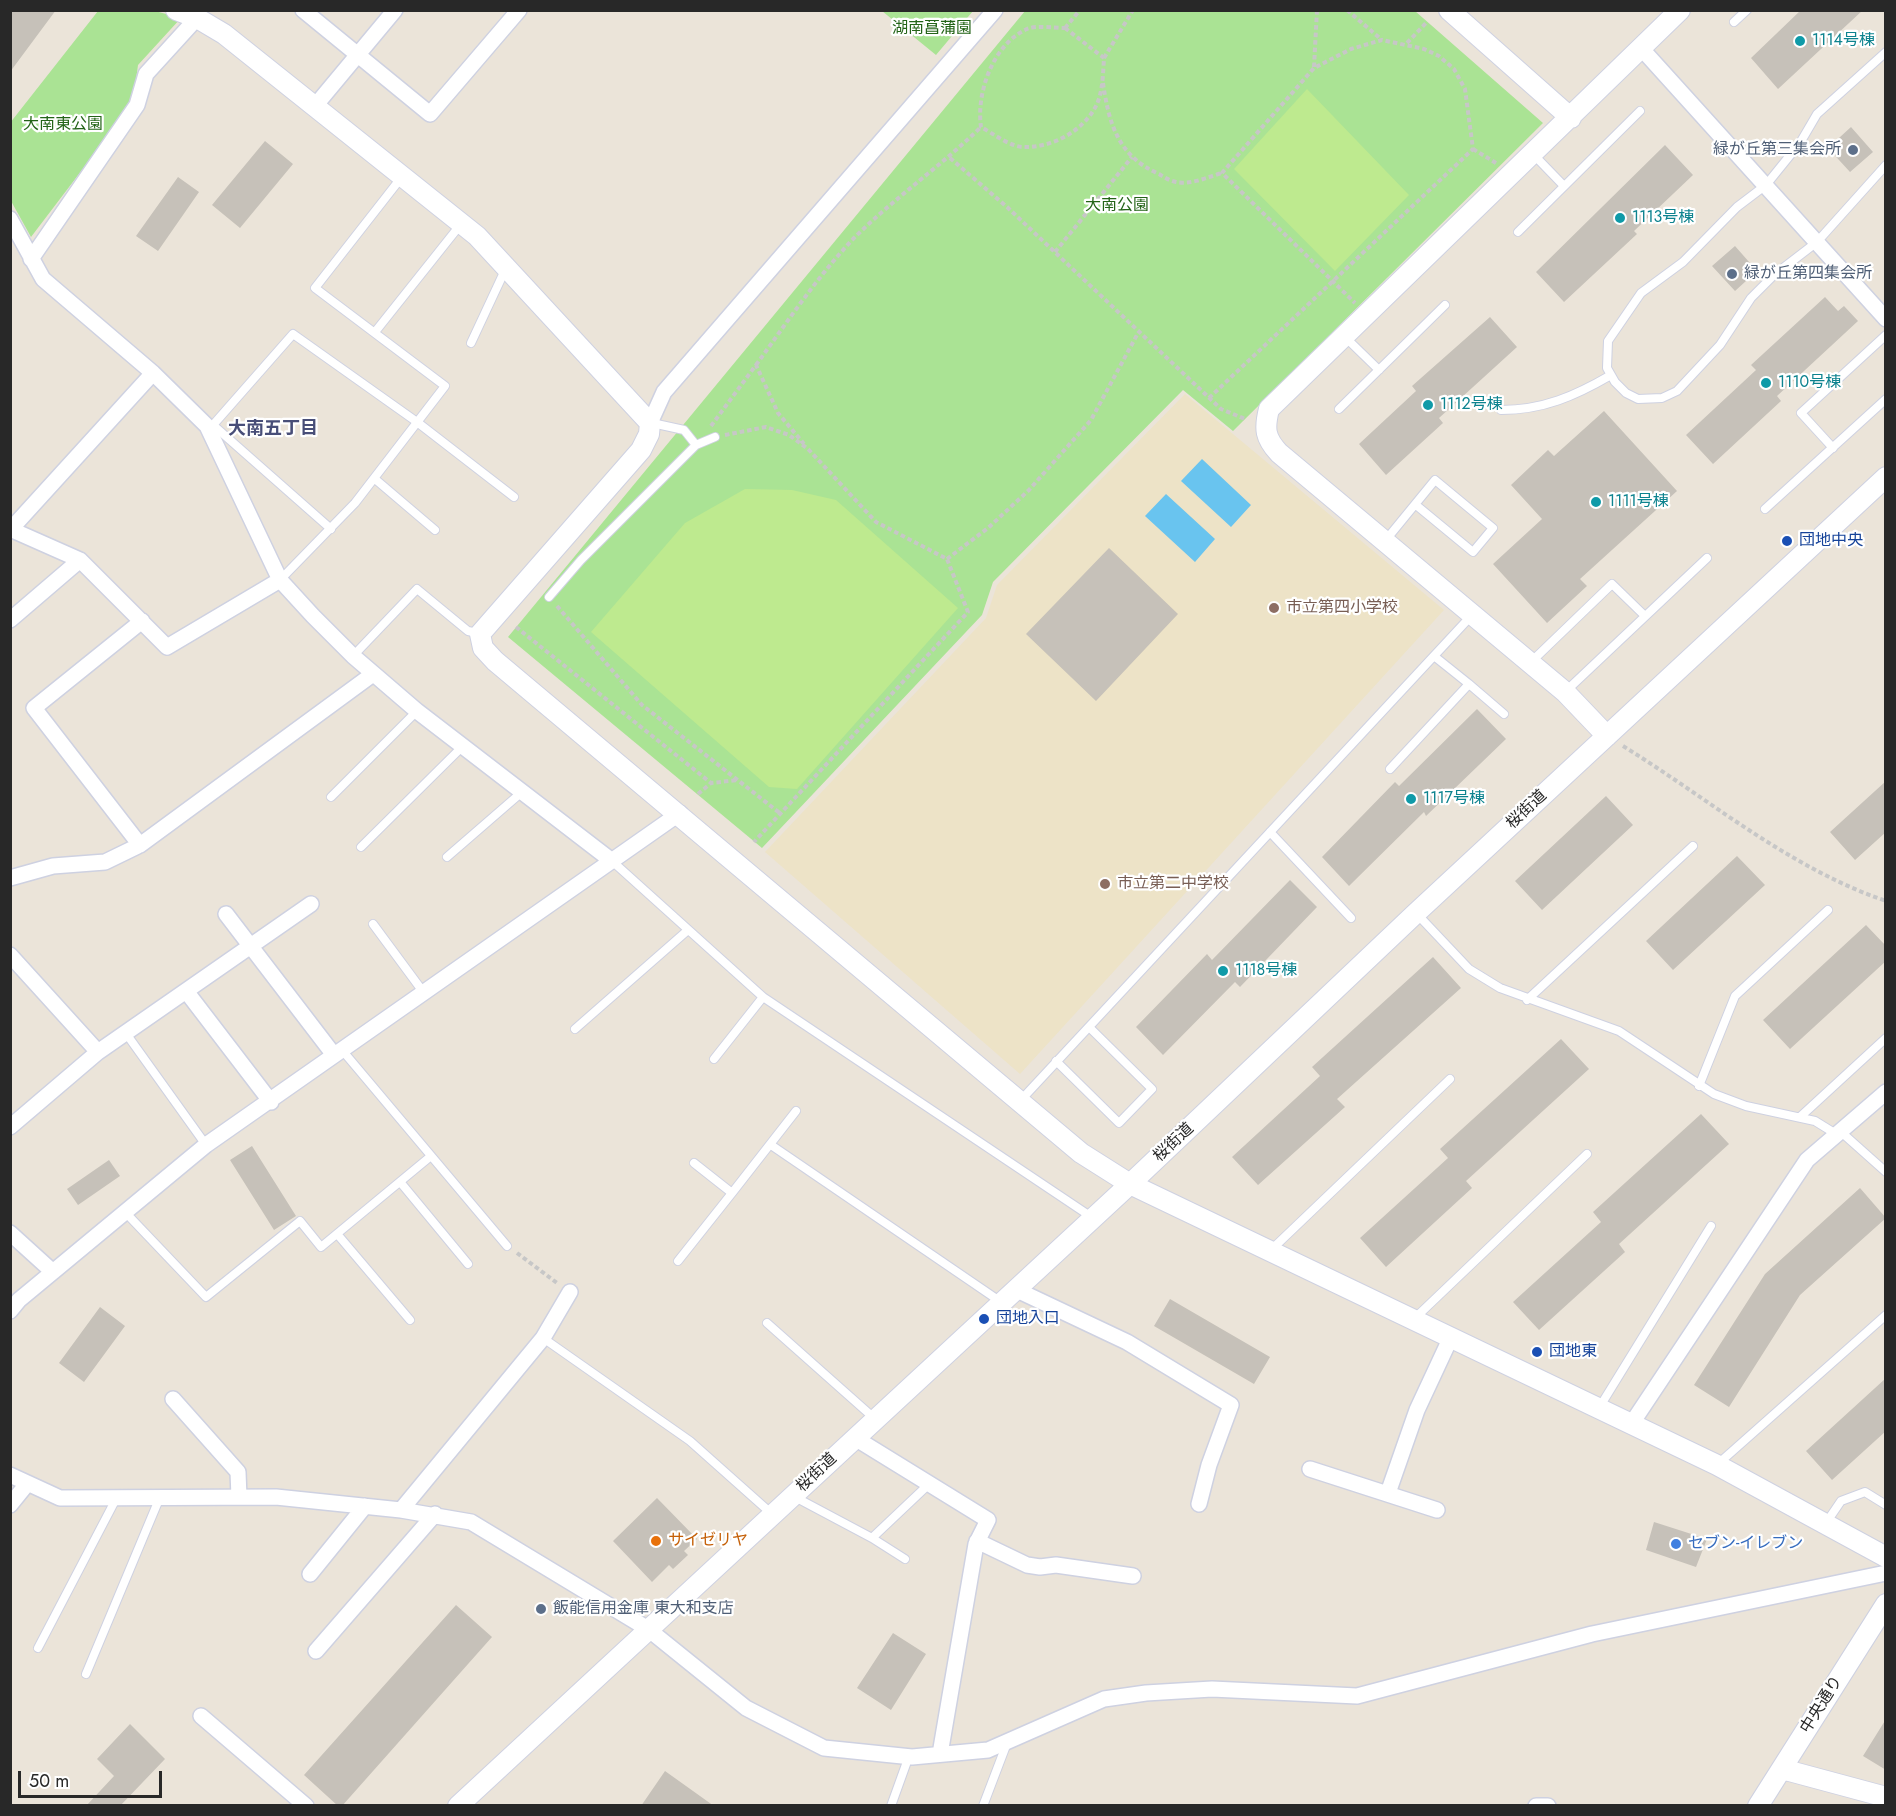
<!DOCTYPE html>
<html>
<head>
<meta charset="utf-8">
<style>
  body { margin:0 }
  #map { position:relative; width:1896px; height:1816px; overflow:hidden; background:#ebe4d9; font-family:Jost,sans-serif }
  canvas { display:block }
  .frame { position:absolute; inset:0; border:12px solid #282828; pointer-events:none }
  .scale { position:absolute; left:18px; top:1771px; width:144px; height:27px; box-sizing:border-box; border:3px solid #282828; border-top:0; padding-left:8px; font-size:18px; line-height:21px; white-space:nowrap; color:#282828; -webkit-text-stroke:4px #fff; paint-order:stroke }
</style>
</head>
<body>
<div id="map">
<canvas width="1896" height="1816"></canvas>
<div class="frame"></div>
<div class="scale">50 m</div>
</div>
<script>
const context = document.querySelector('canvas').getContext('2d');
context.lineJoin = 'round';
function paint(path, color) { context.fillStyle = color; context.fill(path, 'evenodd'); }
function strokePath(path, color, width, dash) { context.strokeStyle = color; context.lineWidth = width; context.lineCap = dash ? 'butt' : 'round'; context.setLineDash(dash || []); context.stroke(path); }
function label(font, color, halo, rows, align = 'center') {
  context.font = font + ' Jost,"Noto Sans JP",sans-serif'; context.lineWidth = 4.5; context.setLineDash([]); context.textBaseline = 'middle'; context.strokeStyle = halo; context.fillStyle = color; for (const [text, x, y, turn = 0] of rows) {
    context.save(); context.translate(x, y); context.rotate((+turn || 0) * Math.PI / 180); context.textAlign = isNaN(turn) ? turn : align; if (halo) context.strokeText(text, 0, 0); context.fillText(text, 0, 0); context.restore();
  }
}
paint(new Path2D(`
  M1185 394 1444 610 1020 1074 765 852 986 618 997 585Z`), '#ede3c7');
paint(new Path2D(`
  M98 11H155L181 18 138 65 133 103 31 237 11 201 10 123Z
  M882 11H973L936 55Z
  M1025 11H1415L1543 123 1233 431 1183 390 993 582 982 615 762 848 508 637Z`), '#aae394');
paint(new Path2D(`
  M1307 89 1409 195 1335 271 1234 169Z
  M745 489 792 490 836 500 958 608 797 789 769 787 591 632 685 523Z`), '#beea8f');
paint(new Path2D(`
  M1202 459 1251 505 1231 527 1181 481Z
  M1166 494 1215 539 1195 562 1145 516Z`), '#69c4ef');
paint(new Path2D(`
  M10 10H56L10 72Z
  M1801 10H1863L1778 89 1751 58Z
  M1851 127 1873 152 1850 172 1828 148Z
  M265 141 293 164 240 228 212 205Z
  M1665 145 1693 175 1634 231 1637 234 1564 302 1536 272Z
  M178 177 199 192 158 251 136 236Z
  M1735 246 1757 271 1735 291 1712 266Z
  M1825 297 1838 311 1844 306 1858 321 1777 396 1781 401 1713 464 1686 435 1756 370 1751 365Z
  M1490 317 1517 347 1439 418 1443 423 1386 475 1359 444 1416 391 1412 386Z
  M1604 411 1677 491 1580 579 1587 586 1547 623 1493 564 1542 519 1511 485 1548 450 1554 456Z
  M1109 548 1178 614 1096 701 1026 634Z
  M1477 709 1506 739 1426 816 1424 812 1349 886 1322 857 1395 782 1399 786Z
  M1886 781V832L1855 860 1830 832Z
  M1606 796 1633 825 1542 910 1515 881Z
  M1737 856 1765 885 1673 970 1646 941Z
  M1290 880 1317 907 1240 987 1235 982 1163 1055 1136 1027 1207 954 1212 960Z
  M1866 925 1886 946V961L1790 1049 1763 1020Z
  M1433 957 1461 988 1337 1099 1345 1107 1258 1185 1232 1157 1320 1076 1312 1067Z
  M1561 1039 1589 1069 1466 1181 1472 1188 1386 1267 1360 1238 1448 1158 1440 1149Z
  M1701 1114 1729 1144 1619 1244 1625 1252 1539 1330 1513 1302 1601 1222 1593 1212Z
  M252 1146 296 1216 274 1230 230 1160Z
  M109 1160 120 1176 78 1205 67 1189Z
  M1860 1188 1886 1218 1800 1295 1729 1407 1694 1385 1765 1274Z
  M1170 1299 1270 1357 1254 1384 1154 1326Z
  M100 1307 125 1326 84 1382 59 1363Z
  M1886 1378V1431L1832 1480 1806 1451Z
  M657 1498 697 1539 684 1551 688 1555 673 1569 669 1565 652 1582 613 1541Z
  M1654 1522 1707 1539 1696 1567 1646 1550Z
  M456 1605 492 1637 342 1806H338L304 1775Z
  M893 1633 926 1654 891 1710 857 1688Z
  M1886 1719V1770L1863 1756Z
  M130 1724 165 1759 120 1806H86L114 1776 97 1759Z
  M665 1771 714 1806H641Z`), '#c6c1b9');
const service = new Path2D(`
  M1734 22 1747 10
  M1886 52 1817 114 1800 143 1766 185 1737 207 1683 262 1641 293 1608 341 1607 368 1615 382 1626 393 1638 399 1662 398 1677 391 1720 345 1751 298 1774 275 1817 242 1886 165
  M1534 155 1564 186
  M1518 232 1640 111
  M375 332 461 224
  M1345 337 1379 370
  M471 343 506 268
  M1339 409 1445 305
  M1501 410C1543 410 1575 396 1611 375
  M652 423 684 430 696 445
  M213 425 293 334 417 422 514 497
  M209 426 213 425 331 529
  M1833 448 1801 413 1886 335
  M375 479 435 530
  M1765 509 1886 399
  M1385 541 1435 480 1493 528 1473 552 1416 505
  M280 580 355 503 445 386 315 288 401 178
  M549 597 581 560 696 445 715 437
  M353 656 417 589 468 631 478 633
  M1531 662 1612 584 1645 616
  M1469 684 1504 714
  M1566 691 1707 558
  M1390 769 1469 684 1434 656
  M331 797 417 711
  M1270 832 1351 918
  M361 847 463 746
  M447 857 522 792
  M612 861 763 997 714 1059
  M1417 914 1469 969 1500 988 1619 1031 1714 1094 1746 1106 1815 1121 1836 1134
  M373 924 424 993
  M763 997 1093 1218
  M1527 1000 1693 846
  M575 1029 688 930
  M125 1032 206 1145
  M342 1050 507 1246
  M1056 1061 1119 1123 1152 1089 1089 1027
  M1699 1086 1735 996 1828 910
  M1020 1101 1472 615
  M1800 1117 1886 1038
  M1840 1131 1886 1172
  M771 1145 1001 1302
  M694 1163 732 1193 796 1111
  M401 1183 468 1264
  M125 1212 206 1297 300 1221 321 1247 431 1156
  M338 1235 410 1320
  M1271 1250 1450 1079
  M678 1261 732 1193
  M1414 1319 1587 1154
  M767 1323 874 1418
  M543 1338 690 1441 772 1514
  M1599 1408 1711 1226
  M1719 1463 1886 1315
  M793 1496 872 1538 928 1485
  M1826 1523 1841 1501 1865 1492 1886 1505
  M872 1538 905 1559
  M38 1648 117 1497
  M86 1674 160 1497
  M891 1806 909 1756
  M983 1806 1007 1743`);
const minor = new Path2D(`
  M303 10 430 114 519 10
  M1641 48 1886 319
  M315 106 395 10
  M10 219 43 279 153 373 207 426 280 580 313 616 353 656 417 711 612 861
  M31 259 137 105 146 74 197 18
  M650 423 664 392 995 10
  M10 529 80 560 167 647 280 580
  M11 529 153 373
  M10 620 80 560
  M140 845 34 708 142 621
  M10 878 53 866 105 862 140 845 373 674
  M226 914 334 1055
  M10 955 98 1052
  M186 991 271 1102
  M10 1127 98 1052 311 904
  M10 1233 53 1272
  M1017 1290 1127 1342 1231 1405 1209 1465 1199 1504
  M10 1311 19 1300 206 1145 680 813
  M173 1399 238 1472 239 1497
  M1632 1423 1807 1160 1886 1092
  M855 1438 988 1520 976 1544 940 1754
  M1310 1469 1437 1510
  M10 1475 60 1498 276 1497 401 1510 471 1522 648 1629 746 1708 824 1748 912 1757 988 1750 1104 1699 1146 1693 1212 1689 1357 1696 1592 1634 1886 1573
  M1388 1493 1417 1410 1451 1337
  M10 1505 27 1484
  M401 1510 543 1338 570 1292
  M977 1541 1027 1565 1040 1567 1056 1565 1133 1576
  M310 1574 365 1506
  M316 1651 435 1514
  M201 1716 306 1806
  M1536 1806H1548`);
const tertiary = new Path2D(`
  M176 10 197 18 224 34 477 236 650 423 649 434 641 450 480 634 483 648 495 661 1081 1153 1130 1184 1717 1465 1886 1557
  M1449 10 1571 118
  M1607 736 1565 692 1279 453C1265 438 1264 429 1269 409L1680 10
  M1782 1769 1886 1797
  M458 1806 1130 1184 1416 913 1886 477
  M1758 1806 1886 1604`);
strokePath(service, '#ced1e1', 10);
strokePath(minor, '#ced1e1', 18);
strokePath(tertiary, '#ced1e1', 22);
strokePath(new Path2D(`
  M1347 10 1382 40
  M1065 28 1104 58C1103 73 1103 90 1097 104 1084 131 1052 148 1023 147 1011 147 992 133 981 127 976 93 993 44 1027 29 1036 25 1054 28 1065 28Z
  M1065 28 1080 10
  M1407 43 1427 22
  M1104 58 1133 10
  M1314 67 1317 10
  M1103 83C1109 124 1118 156 1159 174 1164 177 1170 181 1176 182 1191 185 1208 177 1222 173
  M1473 149 1496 163
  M950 158 1007 207 1221 409 1245 419
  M1055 252 1132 157
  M756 365C788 321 819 274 857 235 896 197 942 165 981 127
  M1209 398 1473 149 1465 89 1454 69 1439 56 1424 49 1382 40 1351 49 1314 68 1222 173 1355 303
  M711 426 756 365 778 413 804 444
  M725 435 766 427 789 435 808 449 876 522 947 559 968 612 754 842
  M947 559 988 528 1029 490 1091 420 1138 333
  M557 606 642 705 781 814
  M516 627 711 783
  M1623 746C1709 799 1789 868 1886 901
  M698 794 711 783 738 780
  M517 1253 557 1283`), '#c7c7c7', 4, [4.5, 3]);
strokePath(service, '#fff', 8);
strokePath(minor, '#fff', 15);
strokePath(tertiary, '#fff', 20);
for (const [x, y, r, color] of [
  [1800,41,6,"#0f9aa8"],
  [1853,150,6,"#5c6f8a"],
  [1620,218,6,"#0f9aa8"],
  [1732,274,6,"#5c6f8a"],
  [1766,383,6,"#0f9aa8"],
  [1428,405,6,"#0f9aa8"],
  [1596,502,6,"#0f9aa8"],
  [1787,541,6,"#1a4fb4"],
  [1274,608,6,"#8d6e63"],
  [1411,799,6,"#0f9aa8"],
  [1105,884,6,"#8d6e63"],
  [1223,971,6,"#0f9aa8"],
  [984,1319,6,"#1a4fb4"],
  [1537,1352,6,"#1a4fb4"],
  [656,1541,6,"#e8710a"],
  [1676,1544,6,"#3f7fe0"],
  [541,1609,6,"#5c6f8a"]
]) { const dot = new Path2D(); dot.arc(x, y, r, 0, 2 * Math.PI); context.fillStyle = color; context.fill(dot); strokePath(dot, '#fff', 2); }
label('16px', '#246418', '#fff', [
  ["湖南菖蒲園",932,29],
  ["大南東公園",63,125],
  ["大南公園",1117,206]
]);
label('16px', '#0d838f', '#fff', [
  ["1114号棟",1812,41],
  ["1113号棟",1632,218],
  ["1110号棟",1778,383],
  ["1112号棟",1440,405],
  ["1111号棟",1608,502],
  ["1117号棟",1423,799],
  ["1118号棟",1235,971]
], 'left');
label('16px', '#4e5e75', '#fff', [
  ["緑が丘第三集会所",1841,150,"right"],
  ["緑が丘第四集会所",1744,274],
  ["飯能信用金庫 東大和支店",553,1609]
], 'left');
label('16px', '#164399', '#fff', [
  ["団地中央",1799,541],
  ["団地入口",996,1319],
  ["団地東",1549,1352]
], 'left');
label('16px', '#785e54', '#fff', [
  ["市立第四小学校",1286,608],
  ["市立第二中学校",1117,884]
], 'left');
label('16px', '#282828', '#fff', [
  ["桜街道",1527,810,-43],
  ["桜街道",1174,1143,-43],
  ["桜街道",817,1473,-43],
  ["中央通り",1822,1705,-58]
]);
label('16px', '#c56008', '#fff', [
  ["サイゼリヤ",668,1541]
], 'left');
label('16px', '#366cbe', '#fff', [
  ["セブン-イレブン",1688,1544]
], 'left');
label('bold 18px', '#484e78', '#fff', [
  ["大南五丁目",273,430]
]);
</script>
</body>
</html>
